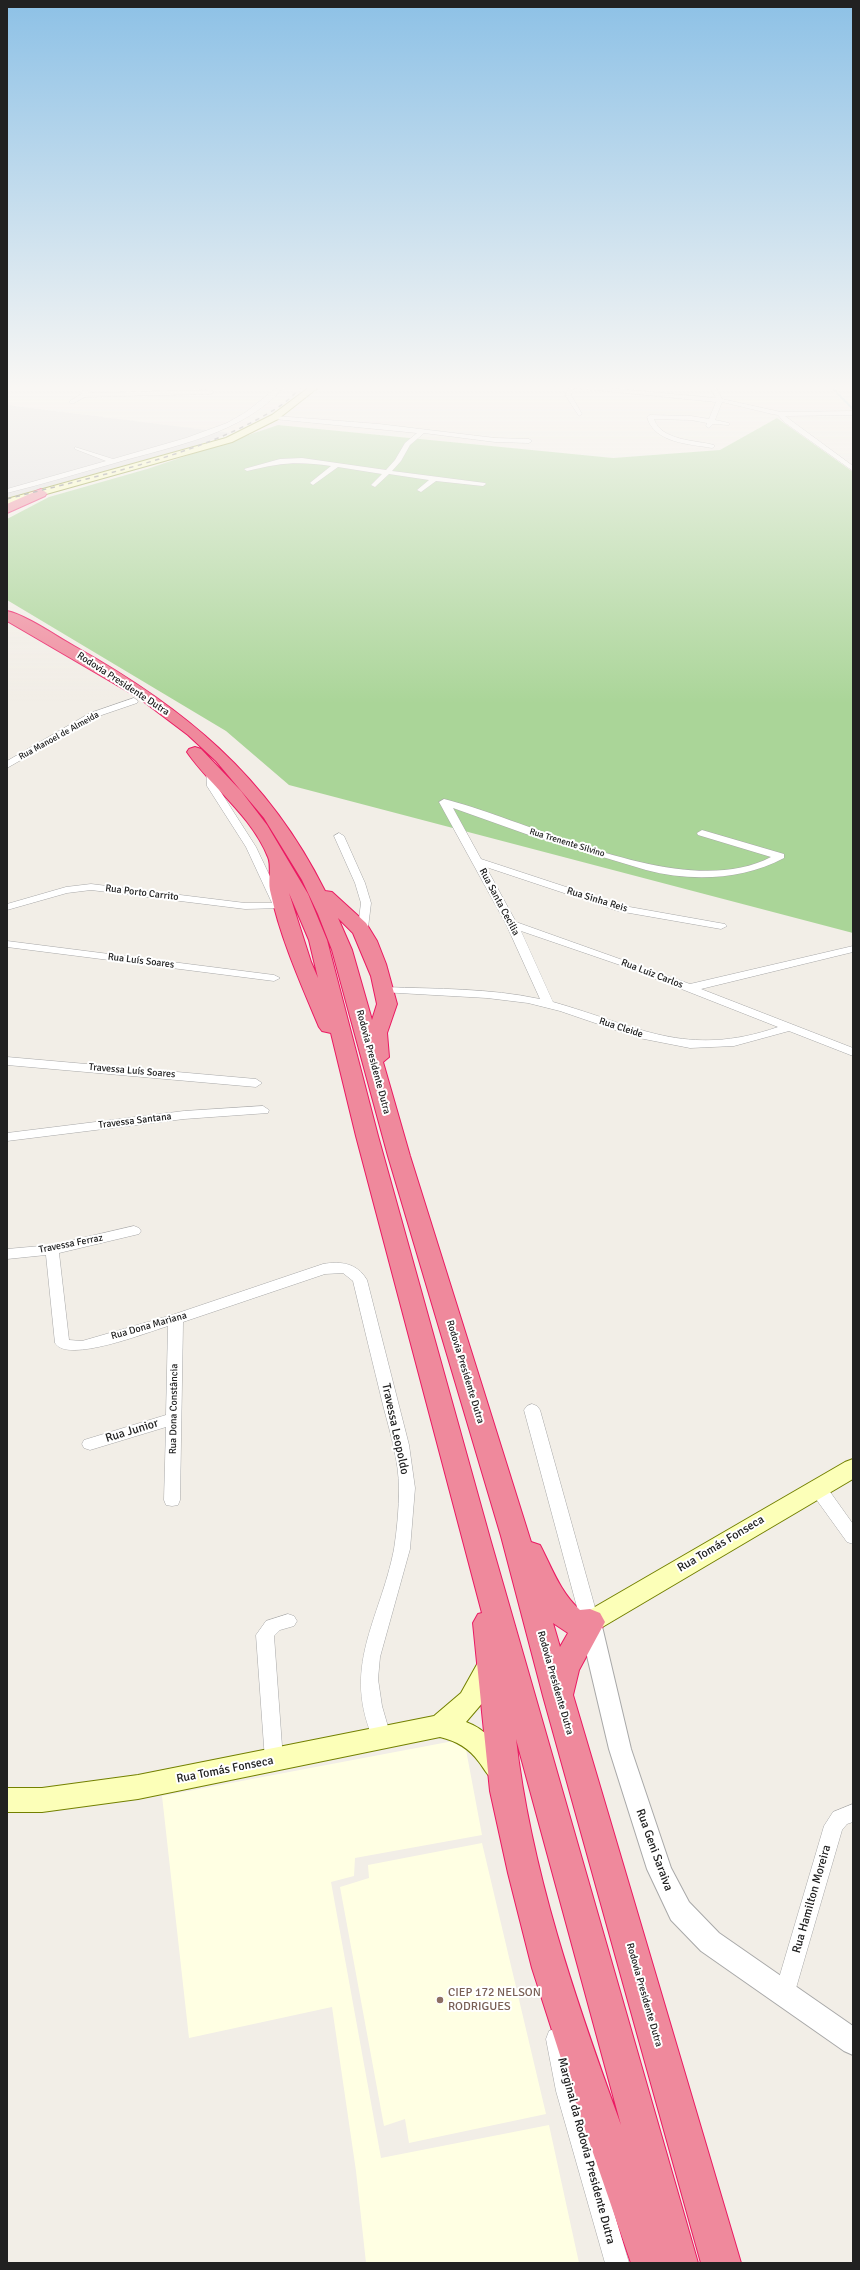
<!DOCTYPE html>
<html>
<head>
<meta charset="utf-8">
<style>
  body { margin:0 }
  #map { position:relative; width:860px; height:2270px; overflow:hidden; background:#f2eee7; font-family:Signika,sans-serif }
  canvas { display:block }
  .frame { position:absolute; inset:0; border:8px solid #212121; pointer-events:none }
</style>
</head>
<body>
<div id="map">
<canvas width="860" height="2270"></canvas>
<div class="frame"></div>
</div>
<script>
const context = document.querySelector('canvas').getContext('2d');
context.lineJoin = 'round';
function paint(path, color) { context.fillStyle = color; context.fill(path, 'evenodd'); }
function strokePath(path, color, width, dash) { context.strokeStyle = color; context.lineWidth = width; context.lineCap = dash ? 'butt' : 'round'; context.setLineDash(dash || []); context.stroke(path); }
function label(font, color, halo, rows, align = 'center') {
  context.font = font + ' Signika,sans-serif'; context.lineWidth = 4; context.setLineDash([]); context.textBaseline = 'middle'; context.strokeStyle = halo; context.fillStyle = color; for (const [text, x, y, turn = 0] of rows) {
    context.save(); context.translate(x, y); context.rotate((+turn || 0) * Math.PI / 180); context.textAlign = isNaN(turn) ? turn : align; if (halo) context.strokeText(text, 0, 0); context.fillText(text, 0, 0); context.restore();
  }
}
paint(new Path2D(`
  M7 405 231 433 192 447 7 498Z`), '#dfdede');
paint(new Path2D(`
  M464 1739 482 1835 355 1858 354 1876 331 1882 381 2158 549 2125 579 2263H366L356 2171 332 2007 189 2038 162 1796Z
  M482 1843 546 2114 409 2143 405 2119 384 2126 340 1887 369 1878 368 1865Z`), '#ffffe3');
paint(new Path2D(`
  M777 418 853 472V933L289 785 226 731 7 600V519L49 497 147 469 278 425 613 458 720 450Z`), '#aad598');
strokePath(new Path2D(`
  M835 386 834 390 853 409`), '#a4d5e3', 2);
const minor = new Path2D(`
  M85 386 90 387 88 393 211 390 214 392 211 394 85 397 74 403H70V401L81 394Z
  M279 386H285C244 434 173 446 115 463 79 473 43 484 7 493V489L106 461 75 449V447L113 459 186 438 227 423 246 412Z
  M566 386H588L716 398 709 386H715L722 399 781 412 853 411V415L785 416 853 466V471L784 422 778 415 772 414 722 402 715 420 729 423V425L713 424 709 428 706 426 707 423 691 420 654 419C661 441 696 440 714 445V447L712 448C689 444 654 443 647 417L650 415 691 416 709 419 716 402 574 388 571 395 582 414 579 416 565 395 569 388Z
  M276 416 379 424 495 438 529 439 532 441 529 443 495 442 424 433 410 445 401 461 392 471 485 483 486 484 483 486 436 481 421 492 417 490 429 480 389 474 375 487 371 485 382 474 338 467 313 485 310 483 311 482 331 466C297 461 280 463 247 471L244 469 280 459 302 458 386 470 395 460 405 443 417 433 274 419Z
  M134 698 138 701 137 703 96 717 7 768V761L90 713Z
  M211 766 216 769 217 786 256 847 284 906 283 908 245 909 91 890 67 893 7 910V904L66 887 91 884 245 903H272L246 847 207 786 206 769Z
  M444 799C533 821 683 903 771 857L698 835 697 833 702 830 784 854V858C742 880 692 882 646 870L526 834 453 808 481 859 624 906 725 924 727 926 721 929 618 911 486 867 516 922 690 984 853 946V952L701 989 853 1048V1056L789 1031 734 1046 690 1048 639 1038 560 1011 528 1003 487 998 381 992 379 990 385 987C437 989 489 988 540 999L506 924 439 802ZM521 931 623 966 778 1027C686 1059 638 1026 553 1002Z
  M339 833 344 836 365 883 371 903 367 936 363 937 357 934 361 903 355 883 334 836Z
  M7 941 274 975 280 978 274 981 7 947Z
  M7 1057 256 1079 262 1083 256 1087 7 1065Z
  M263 1106 269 1110 268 1113 184 1119 7 1141V1133L184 1111Z
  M134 1226 139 1228 141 1231 139 1234 59 1253 69 1340 82 1341 172 1315 323 1264C341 1261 357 1263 367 1280L409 1445 415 1488 410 1549 380 1657 378 1679 382 1706 391 1737 389 1743 382 1745 375 1743C340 1667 380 1621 394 1549 397 1530 399 1508 399 1489 399 1461 390 1432 383 1405 373 1364 363 1323 353 1281L343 1273 325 1274 183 1322 180 1500 178 1505 172 1506 166 1505 164 1500 166 1427 90 1450 84 1448 82 1444 84 1440 166 1415 168 1326C148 1332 67 1364 55 1343L46 1255 7 1259V1249L52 1245Z
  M532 1404 537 1406 540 1410 599 1622 596 1627 590 1629 584 1627 581 1622 524 1410 527 1406Z
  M817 1481 823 1482 853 1524V1544L847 1542 811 1492 809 1487 811 1482Z
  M288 1614 294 1616 297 1621 294 1626 280 1630 274 1636 283 1760 281 1766 274 1769 267 1766 265 1760 256 1635 266 1621Z
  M853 1804V1822L847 1824 842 1830 794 1995 791 2002 784 2005 777 2002 774 1995 824 1826 833 1812Z
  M557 2028 565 2031 568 2039 578 2091 629 2263H605L556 2091 546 2039 549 2031Z`);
const tertiary = new Path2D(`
  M590 1613 598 1616 601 1622 631 1749 671 1868 689 1902 719 1933 853 2026V2055L844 2051 701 1951 671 1920 647 1869 609 1749 579 1622 582 1616Z`);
const secondary = new Path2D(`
  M311 386H320L278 419 232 442 7 505V499L226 438 272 415Z
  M853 1459V1479L599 1629 590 1632 581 1629 578 1622 581 1615 845 1462Z
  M489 1656 498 1659 501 1667 484 1701 466 1722C488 1730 502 1749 512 1770L508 1778 499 1782C488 1778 486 1771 479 1762 469 1748 457 1741 440 1737L138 1799 42 1812H7V1788H42L138 1775 434 1716 461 1693 480 1659Z`);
const motorway = new Path2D(`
  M41 489 47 493 45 496 7 513V504Z
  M7 611C26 615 56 636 74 646 183 707 268 776 325 891L332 892 366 923 377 941 386 964 397 1004 387 1033 389 1057 383 1062 410 1156 531 1542 540 1545C552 1568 560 1592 580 1610L590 1609 600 1613 605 1622 579 1670 573 1695 741 2263H701L543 1696 501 1536 388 1156 332 950 318 914 302 880 264 818 216 761 188 735 139 698 7 621ZM338 918 353 933 371 976 377 1004 372 1020 352 950ZM553 1623 568 1633 560 1647Z
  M195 747 201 749 241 791 267 825 308 894 327 940 378 1136 491 1542 698 2263H631L567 2077 532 1968 508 1873 490 1791 473 1623 478 1614 482 1613 356 1136 331 1033 322 1031 319 1027C300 982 280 937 270 890 268 880 272 865 268 857 251 815 212 788 187 752L189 749ZM289 893 309 940 318 978 311 962ZM516 1739 621 2125C576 2001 531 1871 516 1739Z`);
strokePath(minor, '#a8a8a8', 1);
strokePath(tertiary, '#a8a8a8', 2);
strokePath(secondary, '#738000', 2);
strokePath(motorway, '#eb1962', 2);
paint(minor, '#fff');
paint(tertiary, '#fff');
paint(secondary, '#fcffb8');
paint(motorway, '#ef899c');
strokePath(new Path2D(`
  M7 499C94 476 203 456 280 406 288 401 295 393 302 386`), '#6f6f6f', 1.5, [4.5, 4.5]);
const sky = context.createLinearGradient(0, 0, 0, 704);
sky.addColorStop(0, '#8dc1e6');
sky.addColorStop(0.55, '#f9f7f4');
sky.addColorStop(1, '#f9f7f400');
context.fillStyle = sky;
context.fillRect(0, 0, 860, 704);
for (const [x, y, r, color] of [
  [440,2000,4,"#8d6e63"]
]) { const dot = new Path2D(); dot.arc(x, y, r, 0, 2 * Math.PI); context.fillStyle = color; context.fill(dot); strokePath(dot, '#fff', 1.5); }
label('9px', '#212121', '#fff', [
  ["Rua Manoel de Almeida",59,736,-29],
  ["Rua Trenente Silvino",567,843,17]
]);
label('10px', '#212121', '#fff', [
  ["Rodovia Presidente Dutra",123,684,33],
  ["Rua Porto Carrito",142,893,7],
  ["Rua Sinha Reis",597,900,17],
  ["Rua Santa Cecilia",499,902,62],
  ["Rua Luís Soares",141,961,7],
  ["Rua Luiz Carlos",652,974,21],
  ["Rua Cleide",621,1028,18],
  ["Rodovia Presidente Dutra",373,1062,75],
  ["Travessa Luís Soares",132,1071,5],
  ["Travessa Santana",135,1121,-7],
  ["Travessa Ferraz",71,1244,-11],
  ["Rua Dona Mariana",149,1326,-16],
  ["Rodovia Presidente Dutra",465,1372,73],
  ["Rua Dona Constância",174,1409,-89],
  ["Rodovia Presidente Dutra",555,1683,74],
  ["Rodovia Presidente Dutra",644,1995,74]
]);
label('12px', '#212121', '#fff', [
  ["Travessa Leopoldo",395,1429,78],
  ["Rua Junior",132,1431,-17],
  ["Rua Tomás Fonseca",721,1544,-31],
  ["Rua Tomás Fonseca",225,1770,-11],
  ["Rua Geni Saraiva",654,1850,70],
  ["Rua Hamilton Moreira",812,1899,-74],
  ["Marginal da Rodovia Presidente Dutra",586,2151,75]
]);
label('12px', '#785e54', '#fff', [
  ["CIEP 172 NELSON",448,1993],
  ["RODRIGUES",448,2007]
], 'left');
</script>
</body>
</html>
